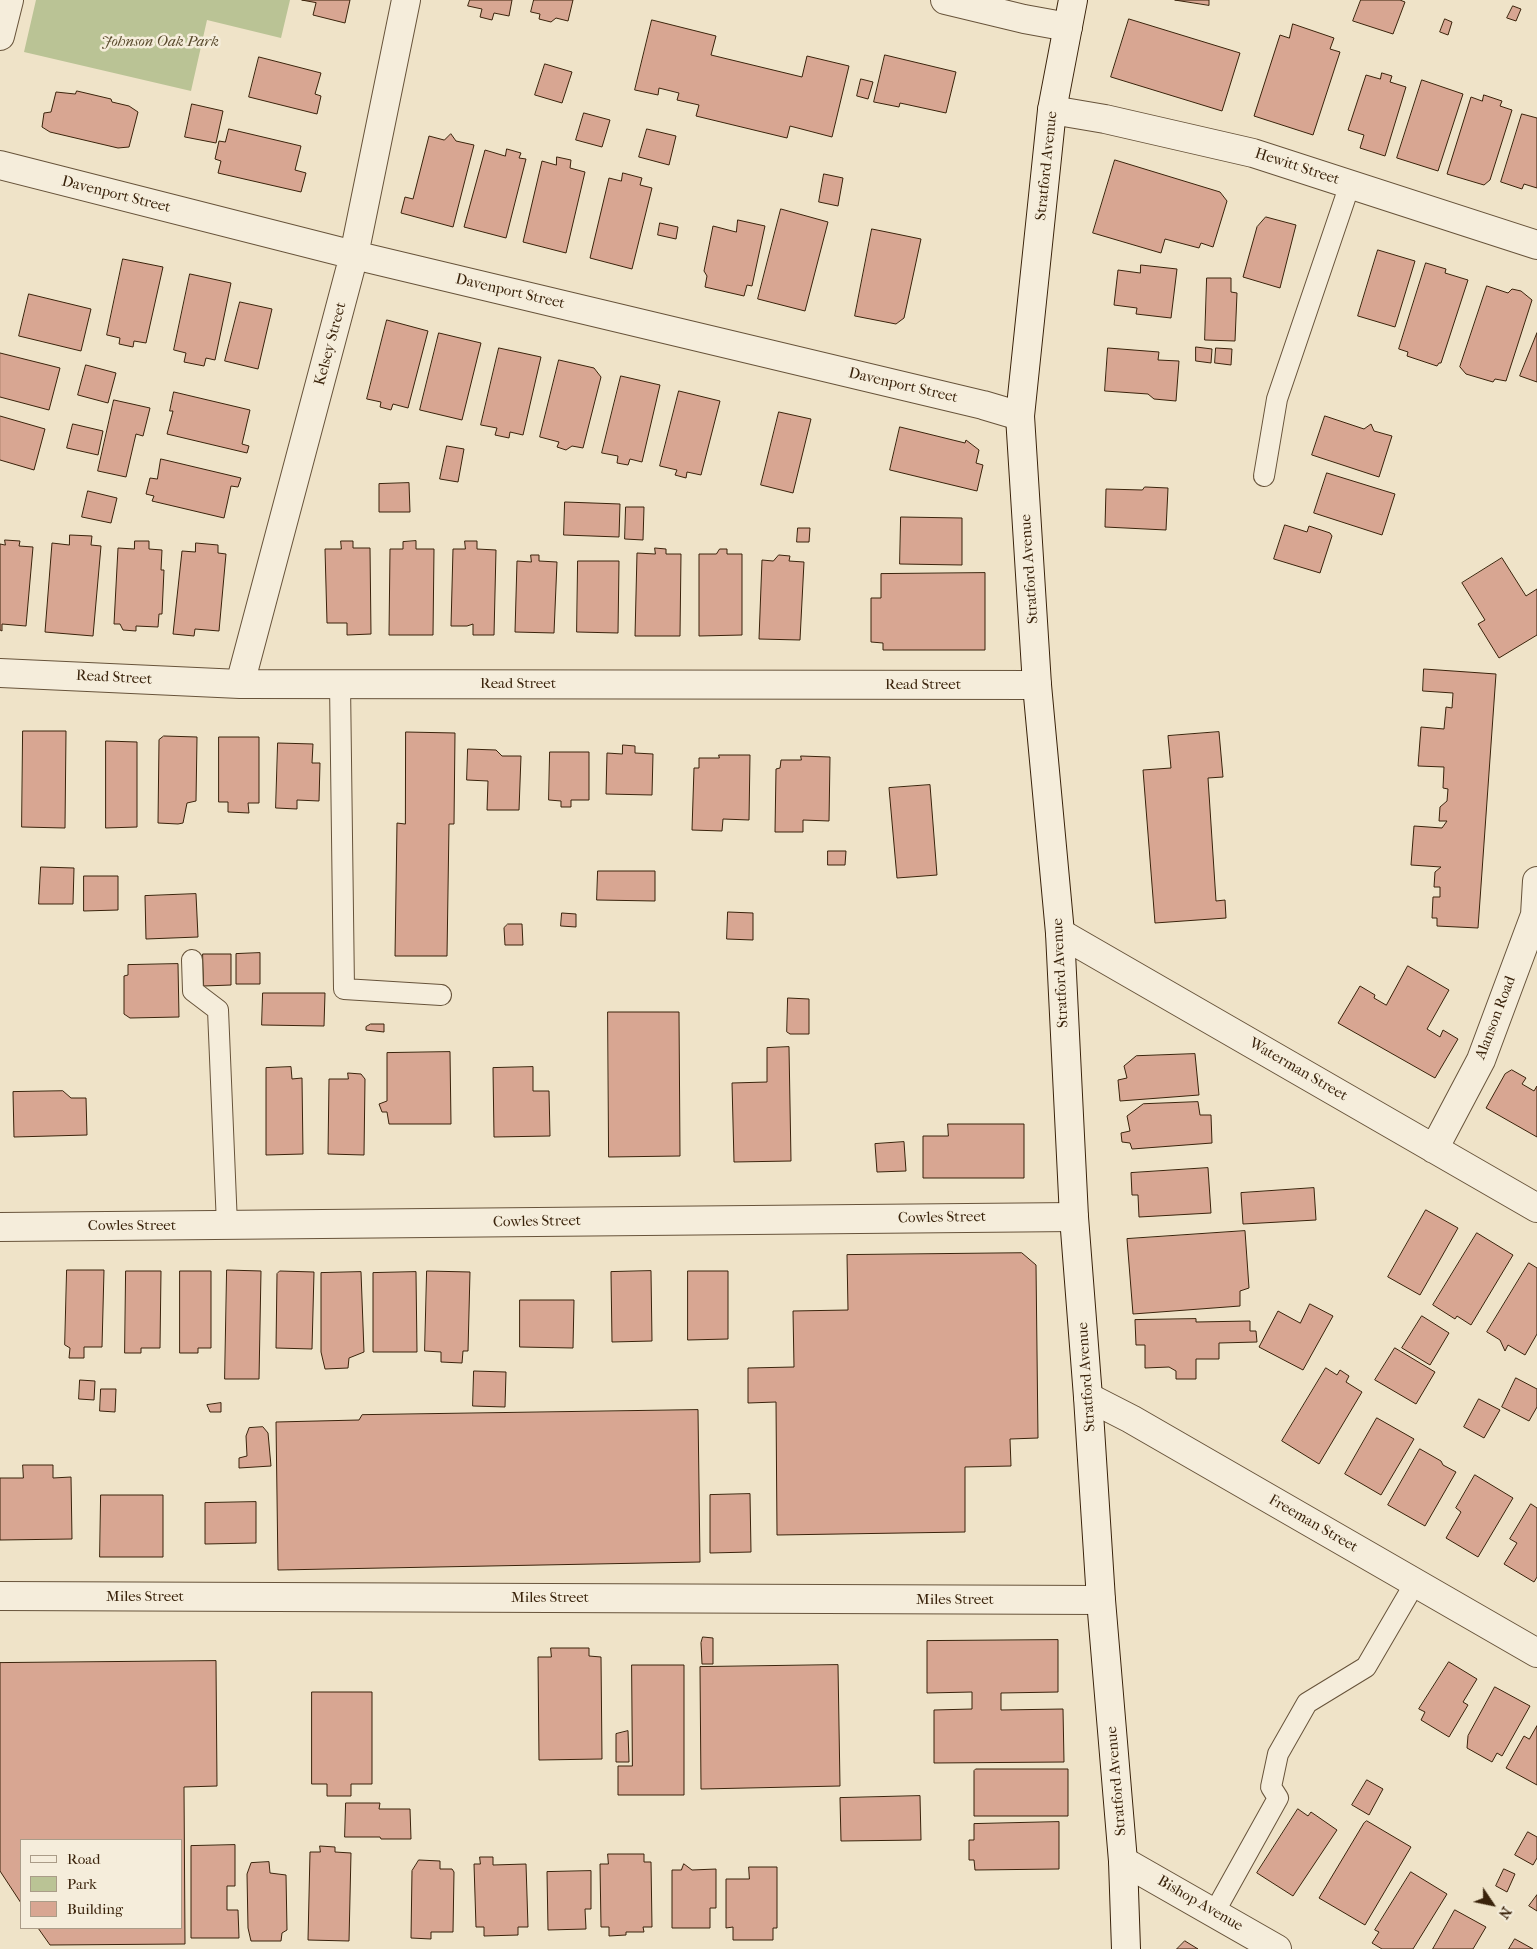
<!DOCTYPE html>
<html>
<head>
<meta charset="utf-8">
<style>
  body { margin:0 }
  #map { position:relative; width:1537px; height:1949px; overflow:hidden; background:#efe3c8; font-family:"IM FELL French Canon",serif }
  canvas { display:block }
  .legend { position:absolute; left:20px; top:1839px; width:162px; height:90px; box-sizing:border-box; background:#f5eddb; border:1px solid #aa9c88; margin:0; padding:6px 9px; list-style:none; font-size:15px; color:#3a230b }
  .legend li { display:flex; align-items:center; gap:10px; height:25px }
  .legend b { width:25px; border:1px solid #aa9c88 }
  .north { position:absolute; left:1467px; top:1879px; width:50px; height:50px; -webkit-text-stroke:4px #f5eddb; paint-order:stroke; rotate:124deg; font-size:14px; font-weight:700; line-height:20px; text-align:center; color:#3a230b }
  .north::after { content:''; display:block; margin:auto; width:18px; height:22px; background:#3a230b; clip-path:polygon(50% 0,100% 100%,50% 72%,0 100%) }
</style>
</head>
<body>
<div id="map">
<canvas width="1537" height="1949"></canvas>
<ul class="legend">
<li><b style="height:6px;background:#f5eddb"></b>Road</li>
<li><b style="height:14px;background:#bac395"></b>Park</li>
<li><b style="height:14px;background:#d8a692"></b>Building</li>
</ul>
<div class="north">N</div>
</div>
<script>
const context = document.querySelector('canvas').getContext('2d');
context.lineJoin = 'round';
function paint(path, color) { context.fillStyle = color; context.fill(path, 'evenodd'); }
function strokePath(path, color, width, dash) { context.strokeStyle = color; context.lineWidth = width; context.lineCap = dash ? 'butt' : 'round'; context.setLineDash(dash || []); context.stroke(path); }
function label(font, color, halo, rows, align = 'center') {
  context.font = font + ' "IM FELL French Canon",serif'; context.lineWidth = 5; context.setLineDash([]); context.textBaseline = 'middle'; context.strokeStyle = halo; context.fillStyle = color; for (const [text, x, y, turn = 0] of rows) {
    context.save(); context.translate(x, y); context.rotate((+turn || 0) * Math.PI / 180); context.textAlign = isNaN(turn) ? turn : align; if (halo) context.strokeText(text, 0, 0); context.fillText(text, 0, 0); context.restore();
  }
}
paint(new Path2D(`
  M36 0H290L281 38 207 20 191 91 24 52Z`), '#bac395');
const building = new Path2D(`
  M302 0H350L345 23 313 15 316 3Z
  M470 0H512L509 16 494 13 492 20 480 17 482 9 468 6Z
  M534 0H573L568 21 556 18 551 22 539 19 540 14 531 12Z
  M1175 0H1209V5Z
  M1361 0H1400L1405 2 1393 34 1353 21Z
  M1513 6 1521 9 1516 21 1507 18Z
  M1129 19 1240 53 1222 111 1111 77Z
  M1445 19 1452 22 1448 35 1440 32Z
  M652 20 716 36 711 55 802 77 807 56 849 66 832 137 790 126 787 138 696 116 699 105 677 100 679 93 659 88 658 95 635 90Z
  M1293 24 1334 38 1330 49 1340 52 1313 135 1254 116 1280 35 1289 38Z
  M885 55 956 72 946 113 900 103 899 107 874 102Z
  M259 57 321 73 315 94 321 96 317 114 249 97Z
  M545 64 572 72 562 103 535 95Z
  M1382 73 1392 76 1390 82 1406 87 1385 156 1360 148 1364 135 1348 130 1366 75 1380 79Z
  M861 79 873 82 868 99 857 96Z
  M1422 80 1463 94 1438 171 1397 158Z
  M77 91 111 99 112 102 129 106 138 112 129 147 118 148 50 132 42 127 44 113 51 112 56 92 75 94Z
  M1484 95 1502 101 1500 106 1512 110 1490 180 1484 185 1447 174 1471 97 1482 101Z
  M192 104 223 111 216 143 185 137Z
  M584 113 610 120 602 147 576 140Z
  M1522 114 1537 118V188L1524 184 1522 189 1501 182Z
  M229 129 301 146 295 170 306 173 301 192 218 173 221 161 215 159 219 141 225 142Z
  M647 129 676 136 669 165 639 157Z
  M451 134 456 141 474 145 453 227 401 213 405 197 413 199 429 136 444 140Z
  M507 149 521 153 519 158 526 159 506 238 464 227 485 150 505 156Z
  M557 157 571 160 570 168 585 172 566 253 523 242 542 161 556 165Z
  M1115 160 1220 192 1227 201 1213 247 1201 243 1199 248 1165 239 1161 253 1093 233Z
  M623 173 642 178 640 185 652 188 632 269 590 258 609 178 621 181Z
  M824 174 843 178 838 206 819 202Z
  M781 209 828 222 805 311 758 299Z
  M1266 217 1296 225 1280 288 1243 277 1257 227Z
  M738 220 765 226 752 286 747 285 744 296 705 287 707 276 704 271 713 226 736 232Z
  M660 223 678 227 676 239 658 235Z
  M872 229 921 239 904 318 896 324 855 316Z
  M1378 250 1415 261 1395 327 1358 316Z
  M123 259 163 267 146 343 134 341 133 347 119 344 120 338 107 335Z
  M1426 263 1446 269 1445 273 1468 280 1441 363H1439L1437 366 1407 356 1408 352 1399 349Z
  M1141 265 1177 269 1171 318 1136 314 1137 308 1114 305 1118 270 1140 273Z
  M190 274 231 283 215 360 206 358 204 366 184 362 186 353 174 350Z
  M1207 278H1231V292L1237 293 1235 341 1205 340Z
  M1487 286 1508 293 1512 289 1521 291 1532 300 1506 381 1495 379 1493 382 1466 374 1460 367Z
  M29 294 91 309 81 351 19 336Z
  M240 302 272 309 258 369 225 361Z
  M387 320 428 331 408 408 393 404 391 410 380 407 381 402 367 399Z
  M439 333 481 343 462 420 420 410Z
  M1537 333V382L1520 376Z
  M1196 347 1212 349 1211 363 1196 361Z
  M499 348 541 357 523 435 510 432 509 438 495 435 497 428 481 425Z
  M1108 348 1159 352 1158 360 1179 361 1176 401 1154 399 1148 394 1105 391Z
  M1216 348 1232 349 1231 365 1215 363Z
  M0 353 60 368 49 410 0 397Z
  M559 360 594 368 601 377 583 448 572 446 566 450 557 447 559 442 540 437Z
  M86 365 116 373 108 403 78 395Z
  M621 376 660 385 642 462 630 459 628 465 617 463 618 456 602 453Z
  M679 391 720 401 701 475 687 472 686 478 675 475 677 470 660 466Z
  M174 392 250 410 242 444 249 446 247 453 167 434 173 411H170Z
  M114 400 150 408 143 436 136 434 126 477 98 471Z
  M779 412 811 419 793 493 761 485Z
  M0 416 45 429 34 470 0 460Z
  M1325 416 1364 429 1371 424 1374 431 1392 436 1379 477 1312 455Z
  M73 424 103 431 98 455 67 448Z
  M900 427 965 443 966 440 979 450 976 463 983 465 977 491 890 470Z
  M447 446 464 449 458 482 440 479Z
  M161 459 241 478 238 487 231 486 224 518 152 501 154 496 146 494 150 478 157 479Z
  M1327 473 1395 494 1382 535 1314 513Z
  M409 483 410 512H379V484Z
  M1145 487 1168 488 1166 530 1105 527 1106 489 1142 490Z
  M88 491 117 498 111 523 82 517Z
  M565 502 620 504 619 537 564 535Z
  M626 507H644L643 540 625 539Z
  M901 517 962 518V565L900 564Z
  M1285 525 1307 532 1309 526 1330 533 1332 536 1320 573 1274 559Z
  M798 528H810L809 542H797Z
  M70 535 92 536 91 545 101 546 93 636 45 632 52 543 69 545Z
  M5 540 20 541 19 546 33 547 26 626 2 624V631L0 630V544L5 545Z
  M135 541H149V549L162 550 161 570H164L162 614H159L158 627 136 626V631L123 630 120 624H114L118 548 134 549Z
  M341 541H353V548H370L371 634 347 635V623H327L325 549H341Z
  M416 541V549H434L433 635H389L390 549H403V542Z
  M465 541H477V549L496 550 494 635H473V624L467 626H451L453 549H465Z
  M196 543 218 545V553L226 554 219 631 195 629 194 636 173 634 182 551 195 552Z
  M655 548 666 549V554H681L680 636H635L637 553 655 554Z
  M720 549H727V554H742V635L699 636V554H716Z
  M531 555H539V561L557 562 554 633 515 632 517 561 531 562Z
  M779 555 790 556 789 561 804 562 800 640 759 639 762 560 773 561Z
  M1502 558 1526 596 1537 589V635L1499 658 1478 624 1485 620 1462 583Z
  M578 561H619L618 633 577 632Z
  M985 573V650H883V643L871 642V598H881V574Z
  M1424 669 1496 674 1478 928 1437 926V918H1432L1433 897H1440V887H1434L1435 872 1441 867 1411 865 1414 826 1442 828 1447 821H1439L1440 807 1447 801 1448 789 1443 788 1444 767 1418 766 1421 727 1444 729 1446 707 1452 708 1453 693 1423 691Z
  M23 731H66L65 828 22 827Z
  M406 732 455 733 454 824H449L447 956H395L397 823 405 824Z
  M1219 732 1223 777 1208 778 1216 901 1225 900 1226 918 1155 923 1143 770 1171 768 1168 736Z
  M164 736 197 737 196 801 187 803 183 823 178 824 158 823 159 740Z
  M219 737H259V803H248L249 813 228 812V802H219Z
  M106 741 137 742V827L106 828Z
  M278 743 313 744 312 763H320L319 801 297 800V809L276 808Z
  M623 745 635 746V753L653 754 652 795 606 794 607 753 622 754Z
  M468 749 496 750 502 756H521L519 810H487L488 781 467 780Z
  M550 752H589V800H571V807H561V801L549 800Z
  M719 755H750L749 820 723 819 722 831 692 830 694 768H699V758H719Z
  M801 756 830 757 829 821 803 820V832H775L776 769 780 768 781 760H801Z
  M930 785 937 875 897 878 889 788Z
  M828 851H846L845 865H828Z
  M41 867 74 868 73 904H39Z
  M598 871H655V901L597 900Z
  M84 876H118V910L84 911Z
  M196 894 198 937 146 939 145 896Z
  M728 912 753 913V940L727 939Z
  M562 913 576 914V927L561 926Z
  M508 924H522L523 945H505L504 928Z
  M260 953V984H236V954Z
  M203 954H231V985L204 986Z
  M178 964 179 1017 130 1018 124 1014V976L128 975V965Z
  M1408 966 1449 990 1427 1029 1440 1037 1443 1030 1458 1039 1435 1078 1338 1023 1360 986 1375 995 1374 998 1386 1005Z
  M263 993H325L324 1026 262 1025Z
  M788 998 809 999V1034H790L787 1032Z
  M608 1012H679L680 1156 609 1157Z
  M371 1024H384V1032L366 1030V1027Z
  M789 1047 791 1161 734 1162 732 1083 767 1082V1048Z
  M450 1052 451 1124H389L387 1112H382L379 1104 387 1101V1053Z
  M1195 1054 1199 1095 1120 1101 1118 1080 1127 1078 1124 1066 1136 1056Z
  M291 1067 292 1079 302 1078 303 1154 266 1155V1068Z
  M533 1067V1091H549L550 1136 494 1137 493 1068Z
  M1512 1070 1526 1078 1522 1084 1534 1091 1537 1086V1137L1486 1108 1505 1074Z
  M348 1073 361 1074 365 1079 364 1155 328 1154 329 1079H348Z
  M63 1091 71 1098H86L87 1135 14 1137 13 1092Z
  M1198 1102 1200 1115H1211L1212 1143 1132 1149 1130 1143 1122 1142 1121 1133 1130 1131 1127 1116 1143 1104Z
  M948 1124H1024V1178H923V1136H948Z
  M904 1142 906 1171 877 1172 875 1144Z
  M1208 1168 1211 1213 1139 1217 1138 1195H1132L1131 1173Z
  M1314 1188 1316 1220 1243 1224 1241 1193Z
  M1426 1210 1458 1228 1420 1295 1388 1277Z
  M1245 1231 1249 1288 1240 1291V1306L1133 1314 1127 1239Z
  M1477 1233 1513 1255 1471 1325 1457 1316 1455 1319 1433 1305Z
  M1022 1253 1036 1265 1038 1438 1010 1439 1011 1466 965 1467V1532L777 1535 776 1402 748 1403V1368L794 1367 793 1311 848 1310 847 1255Z
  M1529 1263 1537 1268V1334L1525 1355 1508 1345 1505 1351 1500 1340 1487 1332Z
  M67 1270H104L102 1347H84V1358H69L70 1348 65 1345Z
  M227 1270 261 1271 259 1379H225Z
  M126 1271H161L160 1348H141V1353H125Z
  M180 1271H211V1348H198V1353H180Z
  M280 1271 314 1272 312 1349 276 1348 277 1274Z
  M427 1271 470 1272 468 1351H463L462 1363 441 1362V1352L425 1351Z
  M651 1271 652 1341 612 1342 611 1272Z
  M688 1271H728V1339L688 1340Z
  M361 1272 364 1352 349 1358 348 1368 325 1369 321 1352V1273Z
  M416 1272 417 1352H373V1273Z
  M520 1300H574L573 1348 520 1347Z
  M1310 1304 1333 1316 1303 1370 1259 1347 1278 1311 1300 1323Z
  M1422 1316 1449 1333 1430 1365 1402 1348Z
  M1196 1319V1322L1250 1321V1331H1256L1257 1342 1219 1343V1359H1196V1379H1176V1371L1169 1367 1145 1368V1345H1136L1135 1320Z
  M1395 1348 1435 1372 1416 1404 1375 1380Z
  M1326 1368 1337 1375 1340 1370 1349 1376 1346 1382 1362 1392 1319 1464 1282 1441Z
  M474 1371 506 1372 505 1407 473 1406Z
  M1516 1378 1537 1389V1407L1529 1421 1502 1407Z
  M80 1380 95 1381 94 1400 79 1399Z
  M101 1389H116L115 1412 100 1411Z
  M1479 1399 1500 1410 1484 1438 1464 1427Z
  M221 1403V1412H210L207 1405Z
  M698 1410 700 1562 278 1570 276 1422 359 1420 362 1415Z
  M1377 1418 1414 1439 1381 1495 1345 1474Z
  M263 1427 268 1433 271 1466 239 1468V1458L247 1456 246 1436 249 1428Z
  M1420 1449 1441 1461 1443 1465 1456 1472 1425 1526 1388 1505Z
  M23 1465H53V1478L71 1477 72 1539 0 1540V1478H23Z
  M1475 1475 1513 1498 1478 1557 1446 1538 1461 1512 1456 1508Z
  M750 1494 751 1552 710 1553V1495Z
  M101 1495H163V1557H100Z
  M256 1502V1543L205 1544V1503Z
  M1531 1504 1537 1508V1577L1534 1582 1504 1564 1517 1543 1510 1539Z
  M703 1637 713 1638V1664H702L701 1643Z
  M1058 1640V1692L1001 1693V1710L1063 1709 1064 1762 934 1763V1710L972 1709V1692L927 1693V1641Z
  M551 1648H589V1656L601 1657 602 1759 539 1760 538 1657H551Z
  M216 1661 217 1786 184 1787 185 1944 50 1945 38 1928H181V1840H21V1903L0 1871V1663Z
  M1449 1662 1477 1679 1463 1702 1468 1705 1449 1737 1421 1720 1425 1712 1419 1709Z
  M632 1665H684V1795H618V1766H632Z
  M838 1665 840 1786 701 1789 700 1667Z
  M1495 1687 1530 1706 1502 1756 1497 1753 1492 1762 1467 1748 1468 1736Z
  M312 1692H372V1784H351V1796H327V1784H312Z
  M1537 1726V1785L1506 1768 1524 1736 1529 1739Z
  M628 1731 629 1762H616V1734Z
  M976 1769H1068V1816H974V1771Z
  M1367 1780 1383 1789 1369 1815 1352 1805Z
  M920 1796 921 1840 841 1841 840 1798Z
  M346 1803H380L379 1809H410L411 1839H381L380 1837H345Z
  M1298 1809 1308 1816 1311 1812 1337 1830 1293 1896 1257 1873Z
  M1367 1821 1411 1847 1365 1925 1319 1898 1364 1823Z
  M1059 1822V1869L975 1870 974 1860H969V1840H974V1824Z
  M1528 1832 1537 1837V1858L1533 1865 1515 1855Z
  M235 1845V1886H227V1910H238L239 1938H191V1846Z
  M320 1846 335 1847V1852L351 1853 349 1941 308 1940 310 1852H320Z
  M608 1854H644V1862H651L652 1927H643L644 1932H626V1935L609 1936V1927H601L600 1864H608Z
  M480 1857H493V1865L526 1864 528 1927H518V1935L484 1936V1927H476L474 1864H480Z
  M419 1860 440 1861V1869H452L454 1872 453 1932H431V1939L411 1938 412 1871Z
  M269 1862 270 1873 286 1875 287 1930 282 1933 281 1941H251L248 1928 247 1874 251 1863Z
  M684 1864 692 1870 716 1869V1908H710V1928H672V1870H681Z
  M749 1867H777V1928H773V1940H733V1927L726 1928V1879H749Z
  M1504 1869 1515 1874 1507 1892 1496 1886Z
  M591 1871V1909H585L586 1929 548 1930 547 1872Z
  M1411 1872 1447 1894 1413 1949H1382L1372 1943 1379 1932 1375 1930Z
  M1537 1895V1911L1529 1906Z
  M1455 1910 1486 1927 1473 1949H1433Z
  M1515 1939 1533 1949H1509Z
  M1185 1941 1198 1949H1177Z`);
paint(building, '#d8a692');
strokePath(building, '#3a230b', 1);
const lane = new Path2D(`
  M1264 476 1277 399 1350 184
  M340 684 344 989 441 995
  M192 960 193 991 218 1010 227 1225
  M1214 1913 1278 1798 1271 1787 1278 1754 1307 1703 1366 1667 1415 1583`);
const street = new Path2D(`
  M945 0 1024 19 1068 27
  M0 36 9 0
  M1052 110 1105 119 1253 153 1537 245
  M0 165 354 255 983 405 1020 416
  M0 673 240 684 1037 685
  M240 684 354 255 406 0
  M1060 933 1537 1208
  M1434 1149 1481 1060 1535 915 1537 881
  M0 1227 1074 1217
  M1088 1397 1131 1419 1537 1653
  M0 1596 1101 1600
  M1123 1861 1277 1949`);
const secondary = new Path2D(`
  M1073 0 1052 110 1020 416 1037 685 1060 933 1074 1217 1088 1397 1101 1600 1123 1861 1126 1949`);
strokePath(lane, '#67533a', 22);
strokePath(street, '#67533a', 30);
strokePath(secondary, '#3a230b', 30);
strokePath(lane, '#f5eddb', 20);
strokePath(street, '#f5eddb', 28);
strokePath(secondary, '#f5eddb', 28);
label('italic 15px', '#5a4b2e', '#f5eddb', [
  ["Johnson Oak Park",160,42]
]);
label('15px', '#3a230b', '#f5eddb', [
  ["Stratford Avenue",1047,166,-84],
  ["Hewitt Street",1297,167,18],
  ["Davenport Street",116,195,14],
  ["Davenport Street",510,292,13],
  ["Kelsey Street",331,344,-75],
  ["Davenport Street",903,386,13],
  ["Stratford Avenue",1030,569,-94],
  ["Read Street",114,678,3],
  ["Read Street",518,684],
  ["Read Street",923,685],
  ["Stratford Avenue",1061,973,-93],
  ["Alanson Road",1496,1018,-69],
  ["Waterman Street",1298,1070,30],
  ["Cowles Street",942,1218,-1],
  ["Cowles Street",537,1222,-1],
  ["Cowles Street",132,1226],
  ["Stratford Avenue",1087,1377,-94],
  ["Freeman Street",1313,1524,30],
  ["Miles Street",145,1597],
  ["Miles Street",550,1598],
  ["Miles Street",955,1600],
  ["Stratford Avenue",1117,1781,-95],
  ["Bishop Avenue",1200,1904,30]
]);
</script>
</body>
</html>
